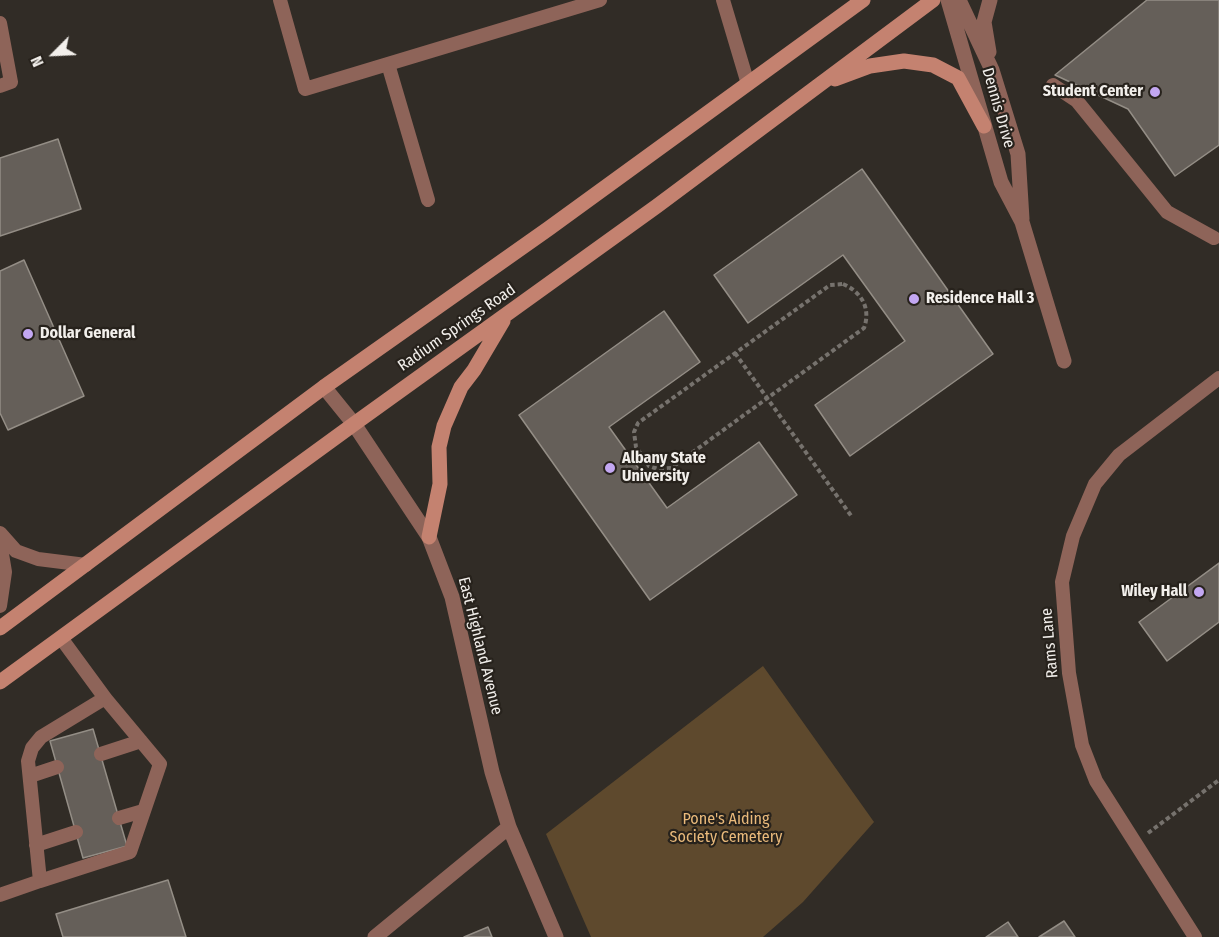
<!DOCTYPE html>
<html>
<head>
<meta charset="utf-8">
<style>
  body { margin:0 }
  #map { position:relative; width:1219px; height:937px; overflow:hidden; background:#312c26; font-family:"Fira Sans Condensed",sans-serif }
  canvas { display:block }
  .north { position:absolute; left:24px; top:24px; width:60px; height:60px; -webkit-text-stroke:4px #27221c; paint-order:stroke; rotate:246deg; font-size:16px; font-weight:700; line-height:24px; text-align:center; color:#f2efeb }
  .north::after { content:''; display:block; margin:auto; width:21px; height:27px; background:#f2efeb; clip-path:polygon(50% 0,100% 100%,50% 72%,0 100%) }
</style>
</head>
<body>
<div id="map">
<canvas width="1219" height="937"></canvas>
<div class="north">N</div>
</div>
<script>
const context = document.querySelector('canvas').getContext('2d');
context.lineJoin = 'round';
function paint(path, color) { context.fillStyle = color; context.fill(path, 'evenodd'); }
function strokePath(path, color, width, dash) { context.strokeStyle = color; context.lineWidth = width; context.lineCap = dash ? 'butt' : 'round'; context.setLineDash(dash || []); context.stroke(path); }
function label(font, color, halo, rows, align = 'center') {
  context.font = font + ' "Fira Sans Condensed",sans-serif'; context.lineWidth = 4.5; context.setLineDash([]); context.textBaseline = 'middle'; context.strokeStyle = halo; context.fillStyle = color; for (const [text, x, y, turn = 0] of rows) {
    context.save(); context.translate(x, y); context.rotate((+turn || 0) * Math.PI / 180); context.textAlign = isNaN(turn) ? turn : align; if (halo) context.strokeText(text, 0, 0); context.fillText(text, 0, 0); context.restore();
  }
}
paint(new Path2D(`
  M763 666 874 822 803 902 763 937H591L546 834Z`), '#5e492d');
const building = new Path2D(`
  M1147 0H1219V145L1175 176 1128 109 1055 75Z
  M58 139 81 209 0 236V158Z
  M862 169 993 354 850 456 815 405 905 341 843 255 748 323 714 275Z
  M24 260 84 396 8 430 0 413V271Z
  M664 311 700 362 609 427 667 508 759 442 797 495 650 600 519 415Z
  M1219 563V622L1167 661 1139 622Z
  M93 729 127 846 83 858 50 741Z
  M168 880 186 937H63L56 914Z
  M1064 921 1075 937H1039Z
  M1008 922 1018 937H986Z
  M488 927 492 937H464Z`);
paint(building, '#655f59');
strokePath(building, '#948e86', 1.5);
strokePath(new Path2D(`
  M843 284C862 292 871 309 864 328L671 468 658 469 649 466 636 447 634 432 638 423 830 285Z
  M735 353 852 517
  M1148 833 1219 780`), '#76726d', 4, [4.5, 3]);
strokePath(new Path2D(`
  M280 0 305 89 600 0
  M723 0 748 84
  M0 23 11 82 0 86
  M388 64 428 200
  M1053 85 1077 101 1167 212 1214 238
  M0 533 16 551 38 559 86 565
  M0 542 5 572 0 606
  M101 754 141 741
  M30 776 57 767
  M119 818 143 811
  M36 845 76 832
  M40 881 130 852 160 764 105 698
  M0 895 40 881 28 761 32 748 41 737 105 698 61 638
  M1195 937 1096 781 1082 745 1069 673 1062 582 1073 536 1095 484 1119 455 1219 378`), '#8e6459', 14);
strokePath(new Path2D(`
  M948 0 1001 182 1022 222 1064 361
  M959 0 992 70 1018 154 1022 219
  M989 52 984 22 990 0
  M324 387 354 424 429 537 452 597 492 772 509 827 556 937
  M375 937 509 827`), '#8e6459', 15);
strokePath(new Path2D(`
  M835 79 870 66 904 61 933 65 958 78 984 126
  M429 537 440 484 439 447 444 426 461 387 474 370 503 321
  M0 628 324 387 548 229 863 0
  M0 682 354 424 657 206 933 0`), '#c48270', 15);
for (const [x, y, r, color] of [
  [1155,92,6,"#c3a7f2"],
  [914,299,6,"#c3a7f2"],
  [28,334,6,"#c3a7f2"],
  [610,468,6,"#c3a7f2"],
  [1199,592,6,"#c3a7f2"]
]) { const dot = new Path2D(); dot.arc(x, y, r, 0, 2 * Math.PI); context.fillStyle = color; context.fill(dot); strokePath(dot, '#27221c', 2); }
label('bold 16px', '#f2efeb', '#27221c', [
  ["Student Center",1143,92,"right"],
  ["Residence Hall 3",926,299],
  ["Dollar General",40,334],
  ["Albany State",622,459],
  ["University",622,477],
  ["Wiley Hall",1187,592,"right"]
], 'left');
label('16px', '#f2efeb', '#27221c', [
  ["Dennis Drive",998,108,74],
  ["Radium Springs Road",457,328,-35],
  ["Rams Lane",1050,643,-95],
  ["East Highland Avenue",480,646,76]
]);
label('16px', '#eaba7b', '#27221c', [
  ["Pone's Aiding",726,820],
  ["Society Cemetery",726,838]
]);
</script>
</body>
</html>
